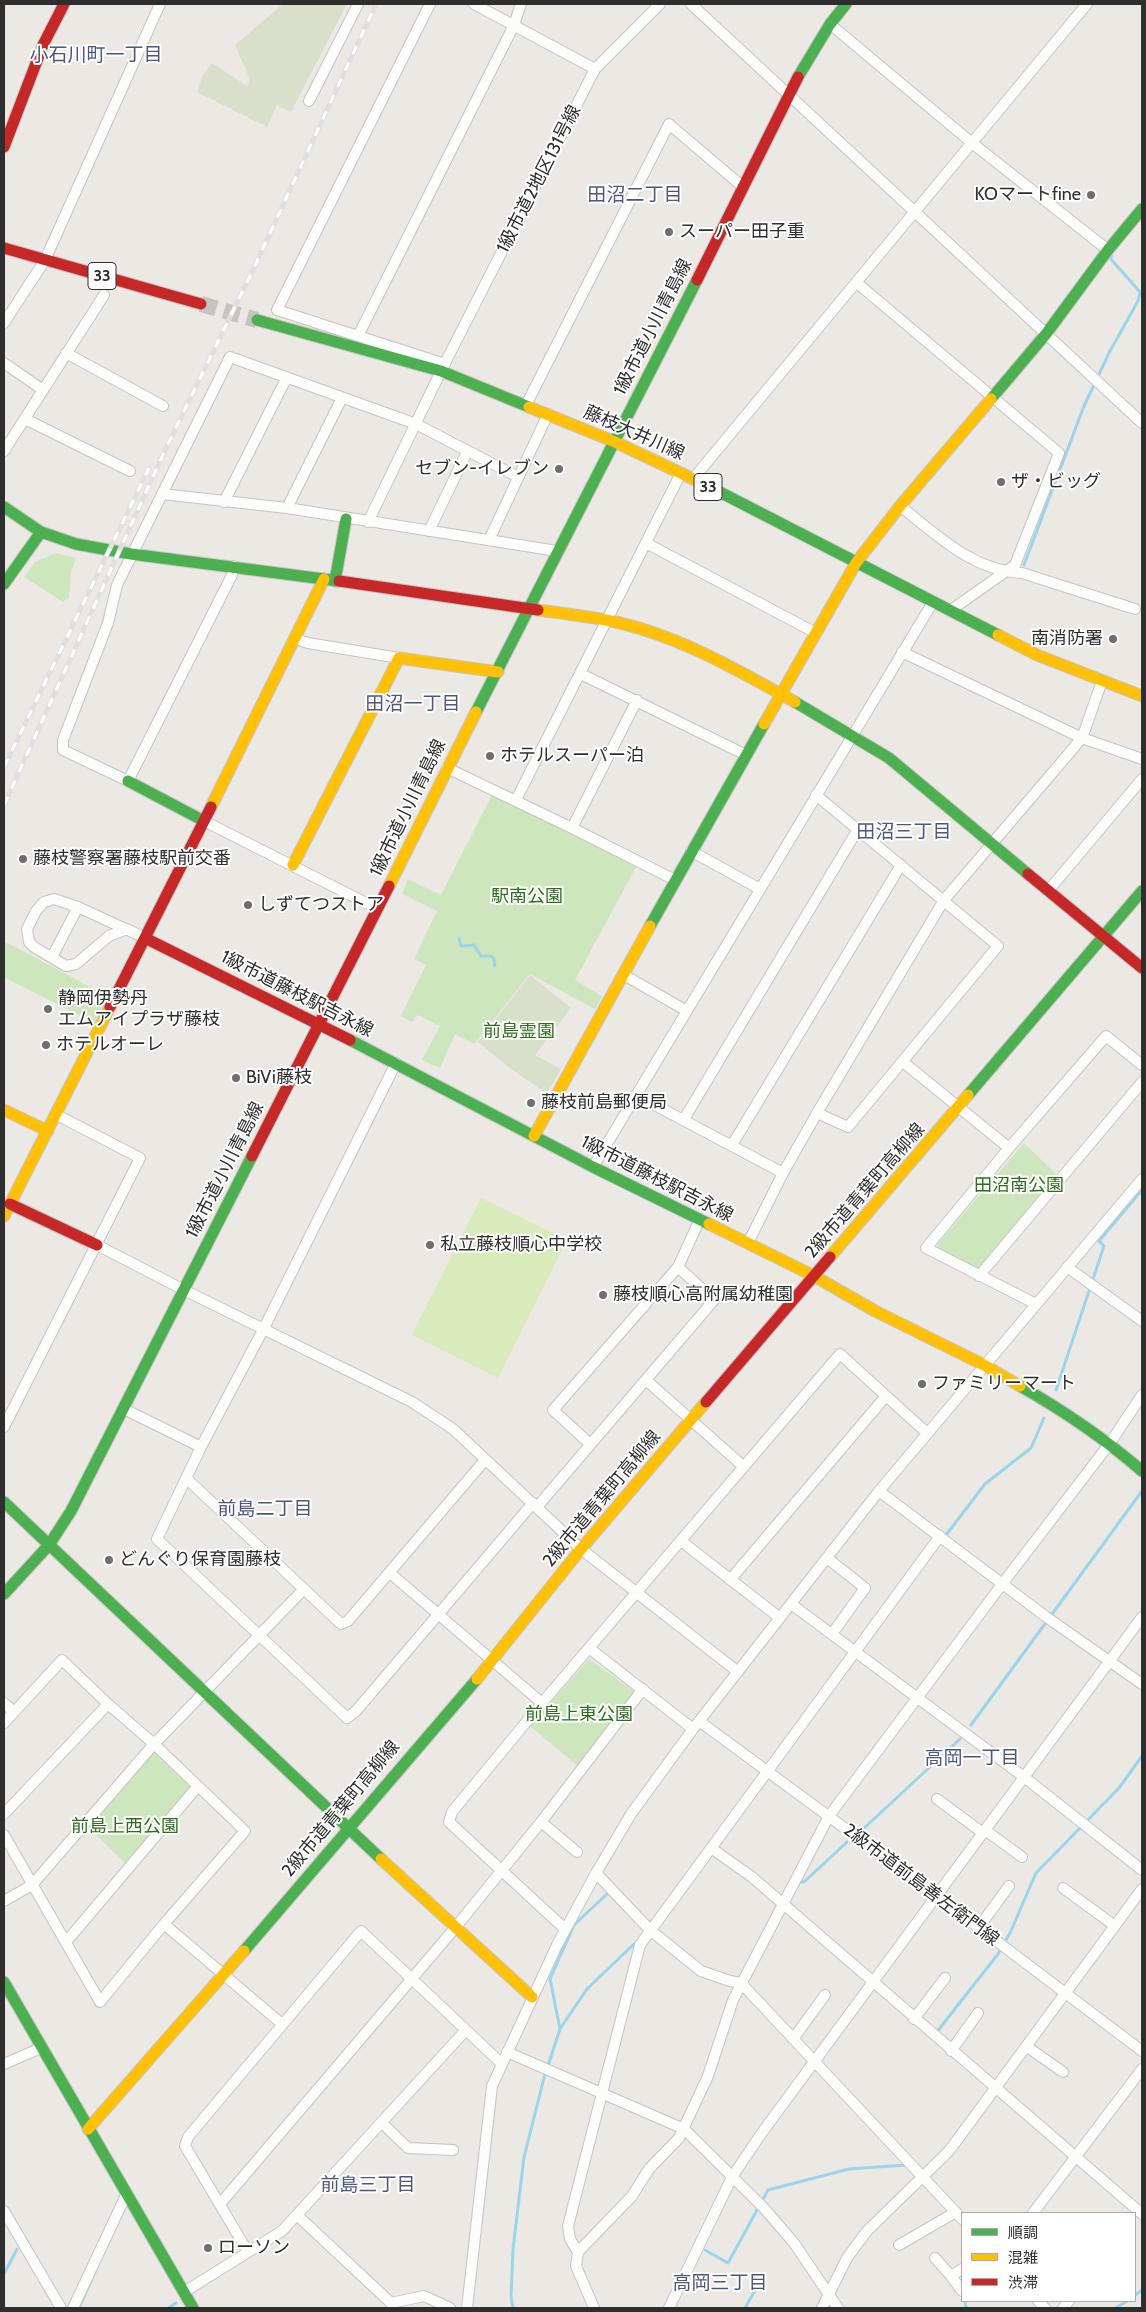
<!DOCTYPE html>
<html>
<head>
<meta charset="utf-8">
<style>
  body { margin:0 }
  #map { position:relative; width:1146px; height:2312px; overflow:hidden; background:#ece8e4; font-family:Cabin,"Noto Sans JP",sans-serif }
  canvas { display:block }
  .frame { position:absolute; inset:0; border:5px solid #2e2e2e; pointer-events:none }
  .legend { position:absolute; left:961px; top:2212px; width:175px; height:90px; box-sizing:border-box; background:#fff; border:1px solid #ababab; margin:0; padding:6px 9px; list-style:none; font-size:15px; color:#2e2e2e }
  .legend li { display:flex; align-items:center; gap:10px; height:25px }
  .legend b { width:25px; border:1px solid #ababab }
</style>
</head>
<body>
<div id="map">
<canvas width="1146" height="2312"></canvas>
<div class="frame"></div>
<ul class="legend">
<li><b style="height:6px;background:#4caf50"></b>順調</li>
<li><b style="height:6px;background:#ffc107"></b>混雑</li>
<li><b style="height:6px;background:#c62828"></b>渋滞</li>
</ul>
</div>
<script>
const context = document.querySelector('canvas').getContext('2d');
context.lineJoin = 'round';
function paint(path, color) { context.fillStyle = color; context.fill(path, 'evenodd'); }
function strokePath(path, color, width, dash) { context.strokeStyle = color; context.lineWidth = width; context.lineCap = dash ? 'butt' : 'round'; context.setLineDash(dash || []); context.stroke(path); }
function label(font, color, halo, rows, align = 'center') {
  context.font = font + ' Cabin,"Noto Sans JP",sans-serif'; context.lineWidth = 4; context.setLineDash([]); context.textBaseline = 'middle'; context.strokeStyle = halo; context.fillStyle = color; for (const [text, x, y, turn = 0] of rows) {
    context.save(); context.translate(x, y); context.rotate((+turn || 0) * Math.PI / 180); context.textAlign = isNaN(turn) ? turn : align; if (halo) context.strokeText(text, 0, 0); context.fillText(text, 0, 0); context.restore();
  }
}
paint(new Path2D(`
  M56 553 76 558 71 572 69 597 63 602 24 577 35 562Z
  M493 793 636 867 575 980 602 996 595 1009 530 974 474 1044 455 1034 440 1068 422 1060 440 1026 417 1015 412 1022 401 1016 426 965 414 959 437 911 402 894 408 879 441 895Z
  M4 941 107 996 94 1023 4 977Z
  M1024 1143 1058 1176 977 1270 939 1251 937 1245Z
  M589 1659 636 1693 578 1766 530 1726Z
  M155 1750 192 1786 127 1865 89 1828Z`), '#cee6be');
paint(new Path2D(`
  M283 4H347L291 112 277 105 267 127 197 92 203 75 212 63 247 86 250 79 235 45Z
  M530 975 571 1008 535 1055 561 1069 547 1094 507 1066 478 1042Z`), '#d8e0cc');
paint(new Path2D(`
  M481 1198 567 1240 498 1378 412 1335Z`), '#d9eabb');
strokePath(new Path2D(`
  M1024 565 1084 406 1110 351 1138 301 1140 292 1110 258 1112 256
  M459 938 461 946 474 945 481 956H491L494 959 495 966
  M1056 1390 1104 1246 1099 1241 1142 1190
  M946 1535 985 1484 1031 1448 1044 1418
  M971 1725 1142 1491
  M861 1831 960 1739
  M797 1881 804 1882 847 1842
  M560 2029 550 1979 574 1925 607 1894
  M936 2033 998 1954 1010 1933 1036 1873 1119 1788 1142 1756
  M705 2250 728 2263 768 2190 849 2169 906 2165
  M4 2274 17 2249
  M1135 2295 1142 2290
  M965 2301 966 2308
  M79 2308 95 2272
  M168 2308 176 2303
  M513 2308 511 2297 513 2249 524 2157 544 2078 560 2029 587 1989 634 1944
  M745 2308 757 2287
  M1116 2308 1127 2301`), '#99d6ec', 3);
strokePath(new Path2D(`
  M201 304 257 320`), '#c6c3c0', 16, [16, 8]);
const street = new Path2D(`
  M430 4 277 310 445 364
  M474 4 595 69
  M691 4 1142 423
  M830 24 972 143 1108 250
  M309 101 358 4
  M857 283 1059 453 1015 565 951 610
  M4 323 45 260 160 4
  M358 336 514 25 521 4
  M66 353 163 406
  M4 363 43 390
  M526 405 669 124 743 187
  M25 419 130 471
  M4 451 104 295
  M693 479 1087 4
  M162 494 287 508 557 551
  M224 502 287 377
  M900 506C937 535 973 571 1022 573L1135 609
  M287 508 342 398
  M368 522 443 367 595 69 660 4
  M429 531 467 452
  M489 540 548 414
  M646 543 816 633
  M234 566 232 575 128 781 63 750V740L108 623 117 585 230 357 416 424 518 477
  M296 639 308 643 399 658
  M902 652 1082 738 1142 759
  M581 674 746 755
  M447 768 572 828 675 880
  M816 795 998 946 848 1127 817 1113
  M516 800 681 473
  M204 821 378 909
  M572 828 637 700
  M691 851 760 889
  M1048 891 1142 779
  M145 938 127 929 109 936 76 964 66 966 34 947 29 942 27 929 36 911 44 902 54 899 78 907 145 938
  M52 957 78 907
  M624 975 687 1011
  M903 1062 1009 1148
  M396 1063 264 1328 201 1447 157 1539 347 1718 356 1711 533 1503
  M636 1095 783 1173
  M684 1119 858 829
  M732 1145 901 865
  M593 1167 933 602
  M748 1243 783 1173 817 1113 944 900 1082 738 1102 681
  M97 1245 184 1290 412 1402 453 1429 581 1549 738 1672
  M1067 1267 1142 1321
  M979 1276 1142 1082
  M1036 1304 926 1248 1009 1148 1106 1036 1142 1065
  M646 1380 744 1467
  M124 1409 201 1447
  M4 1427 140 1158 57 1115
  M590 1444 553 1410 678 1267 700 1219
  M186 1478 341 1624 348 1621 485 1460
  M879 1491 1045 1616 1142 1684
  M537 1507 714 1300 678 1267
  M681 1541 780 1618
  M827 1558 865 1588 832 1634
  M390 1573 542 1703
  M730 1580 886 1396
  M791 1604 1024 1777 1142 1870
  M589 1648 693 1729
  M4 1703 14 1712
  M699 1721 937 1896 1142 2051
  M4 1723 62 1660 108 1704 154 1744 245 1831 164 1924 100 2002 4 1835
  M937 1799 983 1833
  M4 1814 108 1704
  M541 1822 577 1852
  M985 1830 1022 1857
  M711 1848 752 1877 1142 2214
  M596 1873 650 1930 701 1971 730 1981 741 1983 962 2219
  M1063 1888 1115 1926
  M4 1901 32 1885 154 1744 303 1590
  M164 1924 282 2024
  M979 1927 1009 1886
  M565 1929 449 1822 452 1812 542 1703 840 1354 927 1433
  M66 1942 198 1786
  M914 2019 945 1978
  M793 2039 825 1995
  M1026 2046 1063 2072
  M951 2051 978 2013
  M507 2052 684 2129 763 2207 794 2243 838 2308
  M4 2064 41 2048
  M382 2123 408 2148 453 2150
  M220 2204 455 1928 541 1822 643 1689
  M4 2211 61 2308
  M1033 2213 1142 2069
  M298 2216 391 2303 424 2296 450 2308
  M899 2245 956 2212
  M248 2252 185 2146 188 2137 361 1931 501 2063
  M578 2252 632 2196 649 2169 679 2138 708 2076 733 2000 829 1816 1003 1583 1110 1443 1142 1395
  M935 2258 951 2276 962 2269
  M951 2276 962 2291
  M184 2292 282 2231 465 2031
  M1038 2301 1045 2308
  M73 2308 126 2195
  M467 2308 492 2086 557 1945 596 1873 631 1814 693 1729 879 1491 1142 1179
  M594 2308 576 2266 578 2252 570 2239 568 2226 640 1945 940 1536
  M669 2308 732 2177 761 2134 1142 1617
  M822 2308 847 2258 867 2231 949 2151 1142 1889
  M1063 2308 1069 2301`);
const fast = new Path2D(`
  M798 77 830 24 846 4
  M257 320 441 371 529 407
  M991 399 1046 334 1108 250 1142 209
  M706 485 998 635
  M4 507 41 532 76 544 131 554 339 581
  M335 581 346 519
  M4 584 41 532
  M795 702 889 758 1028 874
  M476 712 697 280
  M128 781 204 821
  M650 926 764 724
  M350 1040 593 1167 709 1224
  M968 1095 1142 891
  M1020 1386C1064 1411 1104 1438 1142 1471
  M4 1502 381 1859
  M4 1594 49 1545 71 1511 252 1156
  M244 1951 477 1679
  M4 1982 193 2308`);
const slow = new Path2D(`
  M529 407 615 442 706 485
  M538 610C561 613 584 616 606 620 674 633 736 669 795 702
  M998 635 1037 655 1142 696
  M764 724 856 563 900 506 991 399
  M211 807 324 579
  M293 865 399 658 498 672
  M389 886 476 712
  M4 1110 48 1131
  M534 1136 650 926
  M4 1216 110 1007
  M709 1224 814 1276 875 1311 984 1365 1020 1386
  M830 1257 968 1095
  M477 1679 581 1549 706 1402
  M381 1859 532 1997
  M88 2129 244 1951`);
const jam = new Path2D(`
  M4 147 43 45 64 4
  M4 248 201 304
  M697 280 798 77
  M339 581 538 610
  M1028 874 1142 968
  M145 938 350 1040
  M110 1007 211 807
  M252 1156 389 886
  M10 1204 97 1245
  M706 1402 830 1257`);
strokePath(street, '#c5c4c5', 12);
strokePath(fast, '#c5c4c5', 13);
strokePath(slow, '#c5c4c5', 13);
strokePath(jam, '#c5c4c5', 13);
strokePath(street, '#fcfcfb', 10);
strokePath(fast, '#4caf50', 11);
strokePath(slow, '#ffc107', 11);
strokePath(jam, '#c62828', 11);
const rail = new Path2D(`
  M4 767 149 468
  M4 805 166 448 252 272 376 4`);
strokePath(rail, '#dfdfe1', 5);
strokePath(rail, '#fff', 3, [9]);
for (const [x, y, r, color] of [
  [1091,195,5,"#706f6e"],
  [669,232,5,"#706f6e"],
  [559,469,5,"#706f6e"],
  [1001,482,5,"#706f6e"],
  [1113,639,5,"#706f6e"],
  [490,756,5,"#706f6e"],
  [23,859,5,"#706f6e"],
  [248,905,5,"#706f6e"],
  [48,1009,5,"#706f6e"],
  [46,1045,5,"#706f6e"],
  [236,1078,5,"#706f6e"],
  [531,1103,5,"#706f6e"],
  [430,1245,5,"#706f6e"],
  [603,1295,5,"#706f6e"],
  [922,1384,5,"#706f6e"],
  [109,1560,5,"#706f6e"],
  [208,2248,5,"#706f6e"]
]) { const dot = new Path2D(); dot.arc(x, y, r, 0, 2 * Math.PI); context.fillStyle = color; context.fill(dot); strokePath(dot, '#fff', 2); }
for (const [x, y, w] of [
  [102,276,28],
  [708,487,28]
]) { const box = new Path2D(); box.roundRect(x - w / 2, y - 13.5, w, 27, 4); context.fillStyle = '#fff'; context.fill(box); strokePath(box, '#2e2e2e', 1); }
label('bold 16px', '#2e2e2e', null, [
  ["33",102,276],
  ["33",708,487]
]);
label('18px', '#2e2e2e', '#fff', [
  ["1級市道2地区131号線",539,179,-63],
  ["1級市道小川青島線",653,327,-63],
  ["藤枝大井川線",634,433,24],
  ["1級市道小川青島線",408,808,-64],
  ["1級市道藤枝駅吉永線",297,994,27],
  ["1級市道小川青島線",225,1170,-63],
  ["1級市道藤枝駅吉永線",657,1179,27],
  ["2級市道青葉町高柳線",865,1191,-49],
  ["2級市道青葉町高柳線",602,1499,-50],
  ["2級市道青葉町高柳線",341,1809,-50],
  ["2級市道前島善左衛門線",921,1885,37]
]);
label('18px', '#2e2e2e', '#fff', [
  ["KOマートfine",1081,195,"right"],
  ["スーパー田子重",679,232],
  ["セブン-イレブン",549,469,"right"],
  ["ザ・ビッグ",1011,482],
  ["南消防署",1103,639,"right"],
  ["ホテルスーパー泊",500,756],
  ["藤枝警察署藤枝駅前交番",33,859],
  ["しずてつストア",258,905],
  ["静岡伊勢丹",58,999],
  ["エムアイプラザ藤枝",58,1020],
  ["ホテルオーレ",56,1045],
  ["BiVi藤枝",246,1078],
  ["藤枝前島郵便局",541,1103],
  ["私立藤枝順心中学校",440,1245],
  ["藤枝順心高附属幼稚園",613,1295],
  ["ファミリーマート",932,1384],
  ["どんぐり保育園藤枝",119,1560],
  ["ローソン",218,2248]
], 'left');
label('18px', '#2c6e1b', '#fff', [
  ["駅南公園",527,897],
  ["前島霊園",519,1032],
  ["田沼南公園",1019,1186],
  ["前島上東公園",579,1715],
  ["前島上西公園",125,1827]
]);
label('19px', '#4d5680', '#fff', [
  ["小石川町一丁目",96,55],
  ["田沼二丁目",635,195],
  ["田沼一丁目",413,704],
  ["田沼三丁目",904,832],
  ["前島二丁目",265,1509],
  ["高岡一丁目",972,1758],
  ["前島三丁目",368,2185],
  ["高岡三丁目",720,2283]
]);
</script>
</body>
</html>
